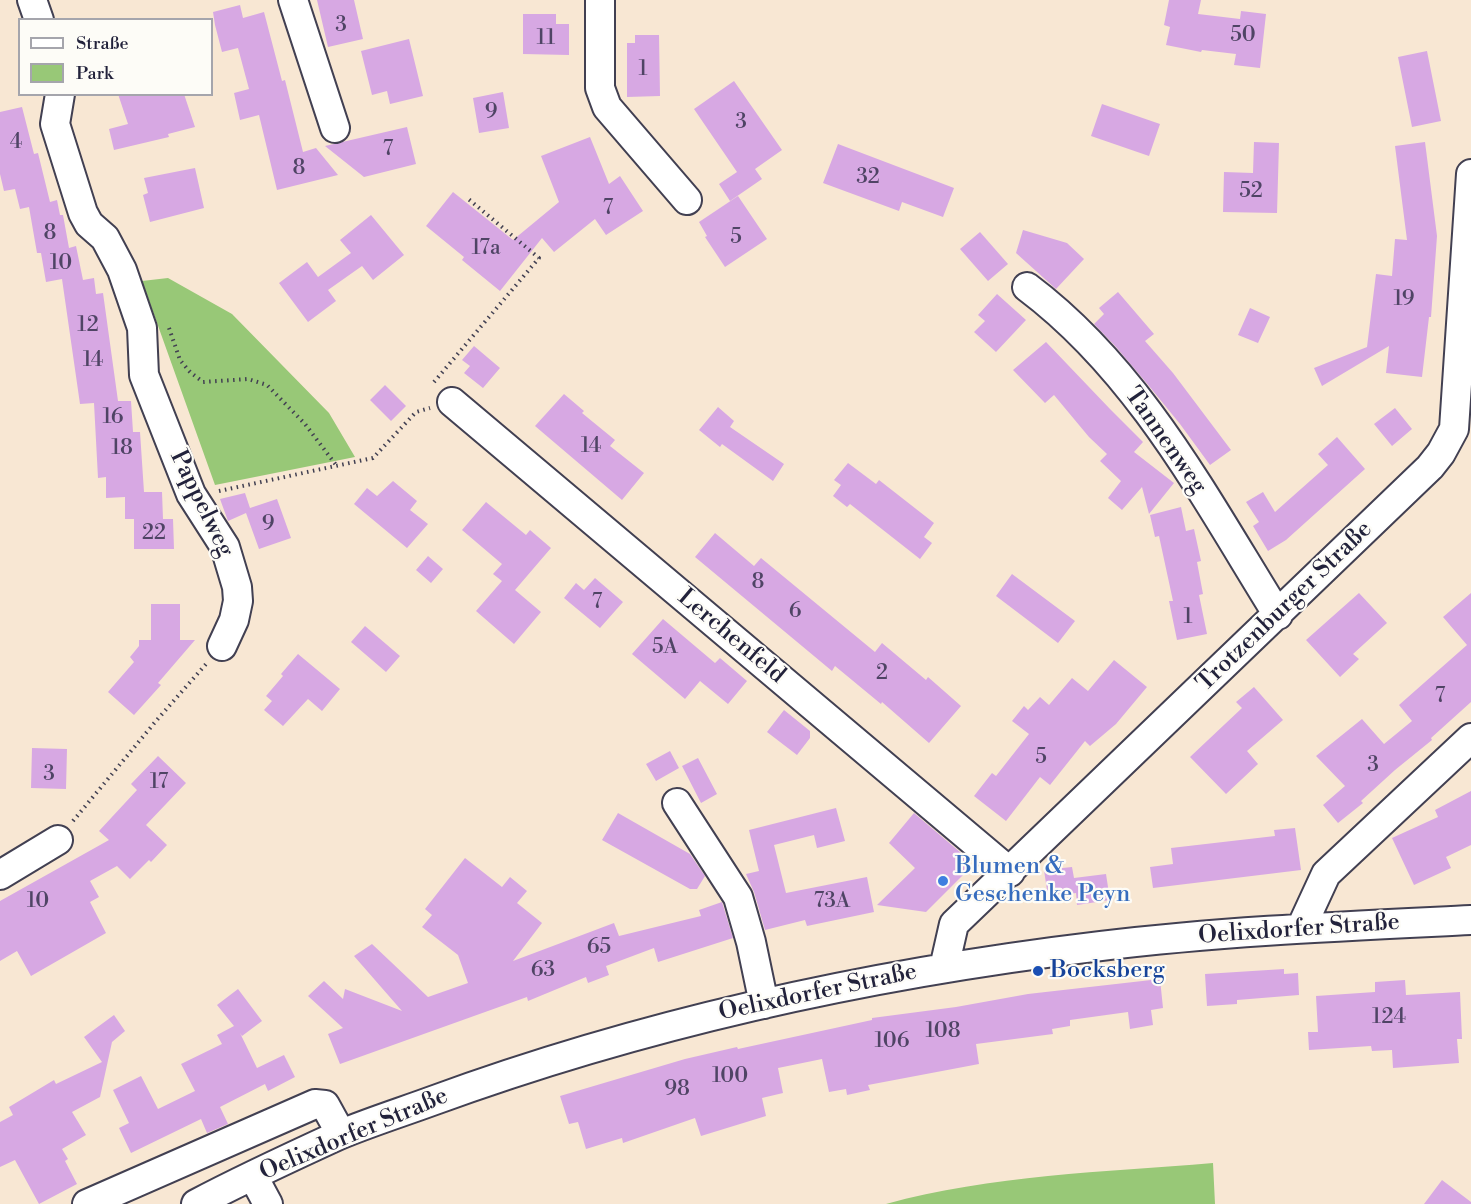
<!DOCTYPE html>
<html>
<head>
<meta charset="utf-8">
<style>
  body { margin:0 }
  #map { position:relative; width:1471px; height:1204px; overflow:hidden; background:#f8e7d3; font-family:"Libre Bodoni",serif }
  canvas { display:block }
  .legend { position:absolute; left:18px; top:18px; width:195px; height:78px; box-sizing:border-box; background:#fdfcf7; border:2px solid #a5a5ac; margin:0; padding:8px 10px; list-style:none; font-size:18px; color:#22223b }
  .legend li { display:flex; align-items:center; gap:12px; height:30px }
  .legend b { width:30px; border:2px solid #a5a5ac }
</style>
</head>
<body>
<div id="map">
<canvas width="1471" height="1204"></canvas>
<ul class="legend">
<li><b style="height:8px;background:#fff"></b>Straße</li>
<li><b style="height:16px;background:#98c877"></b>Park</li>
</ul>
</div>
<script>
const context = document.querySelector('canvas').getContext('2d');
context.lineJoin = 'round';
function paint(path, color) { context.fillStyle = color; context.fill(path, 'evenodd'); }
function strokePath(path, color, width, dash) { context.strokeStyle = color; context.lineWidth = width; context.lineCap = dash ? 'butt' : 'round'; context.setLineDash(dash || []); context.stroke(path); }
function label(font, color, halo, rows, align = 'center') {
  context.font = font + ' "Libre Bodoni",serif'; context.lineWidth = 4.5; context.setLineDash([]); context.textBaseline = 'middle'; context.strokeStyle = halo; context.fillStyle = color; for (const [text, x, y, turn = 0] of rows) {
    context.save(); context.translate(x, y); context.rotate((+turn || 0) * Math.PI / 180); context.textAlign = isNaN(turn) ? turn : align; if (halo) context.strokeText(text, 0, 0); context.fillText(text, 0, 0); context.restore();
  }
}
paint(new Path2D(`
  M168 278 232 314 329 413 355 457 215 485 142 281Z
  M1213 1163 1215 1204H886C991 1175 1104 1172 1213 1163Z`), '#98c877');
paint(new Path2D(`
  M317 0H354L363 39 328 47Z
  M1169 0H1201L1198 14 1240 19 1241 11 1266 14 1260 68 1234 65 1236 54 1202 50 1201 52 1166 45 1170 27 1164 25Z
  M240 5 243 18 264 12 282 81 285 80 303 152 316 148 338 175 277 190 259 115 240 120 234 93 249 89 238 48 222 52 215 25 213 12Z
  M523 14H556V24H569V55L523 54Z
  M635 35H659L660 96 627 97V43H635Z
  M409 39 423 96 390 104 387 91 372 95 361 51Z
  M1427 51 1441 121 1412 127 1398 57Z
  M734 81 782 150 755 169 762 179 730 201 719 184 737 172 694 109Z
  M503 92 509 128 479 133 473 98Z
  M118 94H184L195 127 168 134 169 137 114 150 109 129 128 124Z
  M1102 104 1160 124 1149 156 1091 136Z
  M22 107 34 154 38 153 50 202 57 200 60 215H63L69 248 76 246 83 280 94 278 96 294 103 293 118 401H131L133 432H140L144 492H162L163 519H173L174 549H134V519H125V497L106 498V477L98 478 94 403 80 404 62 279 46 282 41 253H37L29 207 20 209 15 189 4 191 0 174V112Z
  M407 127 416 164 364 177 325 146Z
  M590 137 609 184 620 176 643 211 606 235 595 219 554 252 542 238 500 291 462 260 464 257 426 226 453 192 513 240 559 202 541 156Z
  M1254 142 1279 143 1277 213 1223 212 1224 172 1253 173Z
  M1425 142 1437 236 1431 317H1429L1422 377 1386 373 1389 346 1322 386 1314 368 1367 347 1376 274 1392 276 1395 239 1407 240 1395 146Z
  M838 144 954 188 943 217 902 202 899 211 823 183Z
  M195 168 204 208 150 222 143 195 148 193 144 178Z
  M738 196 767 239 725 267 705 237 707 236 699 222Z
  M371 215 404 255 373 280 362 266 328 290 336 301 308 322 279 283 307 262 318 277 351 253 340 240Z
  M1023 230 1067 243 1084 259 1056 289 1016 253Z
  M980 232 1008 264 988 281 960 249Z
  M1118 292 1154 334 1145 341 1173 373 1231 450 1210 465 1180 424 1149 386 1116 347 1094 324 1104 314 1099 308Z
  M997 294 1026 320 996 352 974 332 985 321 978 315Z
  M1250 308 1270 317 1258 343 1238 335Z
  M1046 342 1110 409 1143 442 1134 452 1174 483 1149 514 1142 487 1122 510 1108 498 1121 481 1100 461 1107 454 1089 437 1054 395 1045 403 1013 370Z
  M474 346 500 368 483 388 464 373 470 366 462 360Z
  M385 385 406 406 391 421 370 400Z
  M564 394 584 411 582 413 615 440 610 446 644 473 622 500 535 426Z
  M718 407 734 421 730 427 784 464 773 481 722 444 720 447 699 430Z
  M1395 408 1412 429 1392 446 1374 424Z
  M1337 437 1365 469 1286 540 1268 551 1253 526 1259 522 1246 502 1263 492 1275 512 1328 465 1318 454Z
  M848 463 876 484 879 480 934 523 924 537 932 543 920 559 850 504 847 507 833 496 841 485 834 480Z
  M393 481 417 501 410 510 428 524 407 548 354 504 367 488 377 496Z
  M245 493 250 508 277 499 291 538 259 549 246 513 228 521 220 499Z
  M486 502 526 535 530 530 551 548 515 590 541 612 514 644 476 611 502 581 493 574 502 564 462 530Z
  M1181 507 1186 531 1194 529 1201 561 1197 562 1203 594 1199 595 1207 634 1177 640 1169 601H1173L1159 536 1155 537 1150 515Z
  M715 533 754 566 761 558 875 652 882 643 926 680 928 677 961 706 929 743 882 702 881 704 835 666 832 671 695 557Z
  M428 556 443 569 431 583 416 570Z
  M1012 574 1075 621 1058 643 996 596Z
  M595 578 623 602 600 628 564 598 576 583 584 590Z
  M1359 593 1387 623 1353 654 1359 659 1340 677 1306 640Z
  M1471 593V702L1431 738 1432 740 1395 770 1361 801 1363 803 1338 823 1323 805 1345 786 1316 756 1362 719 1384 744 1412 721 1399 705 1467 645 1443 617Z
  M151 604H180V640H195L158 683 161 685 134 715 108 692 134 662 130 657 139 646V640H151Z
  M663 619 715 663 720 658 747 681 728 704 700 681 685 699 632 654Z
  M365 626 400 656 386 672 351 642Z
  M298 654 340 689 322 711 308 699 283 726 264 710 272 701 266 696 283 676 281 674Z
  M1114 660 1147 687 1116 724 1090 746 1085 741 1050 785 1040 777 1006 821 974 796 992 773 996 776 1029 734 1012 721 1024 706 1028 710 1040 697 1049 705 1072 678 1088 691Z
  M1254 687 1283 720 1247 751 1258 764 1226 794 1190 757 1242 708 1236 702Z
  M784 710 810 731V738L797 755 767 732Z
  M32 748 67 749 66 789 31 788Z
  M670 751 679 768 656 781 646 764Z
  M158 756 186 783 146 825 167 845 151 862 149 860 130 879 117 866 90 881 99 897 90 902 106 933 31 976 17 951 0 961V901L109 840 99 831 137 790 131 784Z
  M698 758 717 794 701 803 682 766Z
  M1471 791V845L1446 857 1451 868 1414 885 1392 838 1438 817 1435 810Z
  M836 808 845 841 817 848 814 835 774 845 786 893 867 877 874 912 807 926 805 920 765 930 754 892 746 874 759 871 749 830Z
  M618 813 690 854 705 876 697 889H690L602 840Z
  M914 813 967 858 964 861 970 868 926 912 877 905 915 868 889 843Z
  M1295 828 1301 870 1153 888 1150 867 1173 864 1171 848 1275 836 1274 830Z
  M465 858 502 887 510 877 527 891 517 903 542 923 513 961 614 923 619 936 701 916 699 910 722 902 733 938 658 962 654 948 606 966 609 975 588 983 586 977 528 1001 527 997 340 1064 328 1034 343 1028 308 996 324 981 343 999 345 989 402 1011 354 956 372 944 428 997 468 983 458 955 422 927 432 915 425 909Z
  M1072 867 1074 878 1106 874 1110 900 1077 905 1076 893 1048 897 1044 870Z
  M1284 969V974L1298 973 1299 995 1237 1000V1004L1207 1006 1205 974Z
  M1160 979 1163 1008 1151 1010 1153 1025 1130 1029 1128 1012 1070 1020V1026L1052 1029 1053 1034 976 1044 979 1064 868 1085 870 1090 847 1095 846 1089 829 1092 822 1059 778 1068 783 1093 762 1098 766 1116 701 1136 695 1118 623 1143 622 1138 586 1149 578 1122 569 1124 560 1096 685 1059 737 1047 738 1049 872 1020V1018L956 1007 1028 994Z
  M1405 980 1406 995 1460 992 1462 1039H1457L1459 1063 1393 1068 1392 1050 1372 1051 1371 1046 1309 1050 1308 1032H1318L1316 996 1375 992V982Z
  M238 989 262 1021 242 1036 240 1033 257 1068 284 1055 295 1077 268 1091 265 1084 220 1107 228 1124 207 1133 201 1119 131 1153 119 1128 129 1123 113 1090 141 1076 158 1109 195 1091 181 1064 222 1044 217 1035 234 1026 217 1005Z
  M114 1015 125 1031 112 1042 100 1097 72 1112 86 1135 62 1149 68 1159 65 1161 77 1184 39 1204 15 1160 0 1167V1122L13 1115 9 1107 54 1080 56 1084 102 1062 84 1037Z
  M1442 1180 1471 1202V1204H1424Z`), '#d7a8e3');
const minor = new Path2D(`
  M32 0 39 20
  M293 0 335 128
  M600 0V88L607 107 687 200
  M60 94 55 124 83 213 89 224 105 238 122 270 142 328 144 375 191 494 225 547 237 587 238 601 234 620 222 646
  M1027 287C1139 371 1205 498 1278 615
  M452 402 1010 872
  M677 803 738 897 751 942 764 1004
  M0 875 58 840
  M1301 928 1326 874 1471 738
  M944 968 954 924 1430 467 1441 453 1454 429 1471 174
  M253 1176 268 1204
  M87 1204 315 1104 325 1105 341 1134
  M196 1204C243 1179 291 1157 339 1135 370 1122 402 1112 432 1101 648 1022 874 973 1101 946 1224 931 1348 926 1471 920`);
strokePath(minor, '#424052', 32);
strokePath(new Path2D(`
  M169 328 180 360 190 372 203 382 248 379 267 385 305 424 336 465
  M434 382 539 258 466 197
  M219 491 373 458 416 412 430 408
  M73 821 156 721 206 664`), '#424052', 4, [1.5, 4.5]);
strokePath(minor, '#fff', 28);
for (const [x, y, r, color] of [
  [943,881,6,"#3f7fe0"],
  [1038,971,6,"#1a4fb4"]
]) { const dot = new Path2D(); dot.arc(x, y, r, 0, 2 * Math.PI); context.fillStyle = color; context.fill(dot); strokePath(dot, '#fdfcf7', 2); }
label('21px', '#4f4465', null, [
  ["3",341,26],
  ["50",1243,36],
  ["11",546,39],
  ["1",643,70],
  ["9",491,113],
  ["3",741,123],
  ["4",16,143],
  ["7",388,150],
  ["8",299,169],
  ["32",868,178],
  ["52",1251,192],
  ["7",608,209],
  ["8",50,234],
  ["5",736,238],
  ["17a",486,249],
  ["10",61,264],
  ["19",1404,300],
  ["12",88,326],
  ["14",93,361],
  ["16",113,418],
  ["14",591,447],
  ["18",122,449],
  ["9",268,525],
  ["22",154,534],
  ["8",758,583],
  ["7",597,603],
  ["6",795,612],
  ["1",1188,618],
  ["5A",665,648],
  ["2",882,674],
  ["7",1440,697],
  ["5",1041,758],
  ["3",1373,766],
  ["3",49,775],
  ["17",159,783],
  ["10",38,902],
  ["73A",832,902],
  ["65",599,948],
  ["63",543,971],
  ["124",1389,1018],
  ["108",943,1032],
  ["106",892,1042],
  ["100",730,1077],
  ["98",677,1090]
]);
label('24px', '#22223b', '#fdfcf7', [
  ["Tannenweg",1165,441,55],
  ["Pappelweg",201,504,64],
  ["Trotzenburger Straße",1285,607,-44],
  ["Lerchenfeld",731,637,40],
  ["Oelixdorfer Straße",1299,930,-4],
  ["Oelixdorfer Straße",818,993,-12],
  ["Oelixdorfer Straße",354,1135,-23]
]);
label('24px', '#366cbe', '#fdfcf7', [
  ["Blumen &",955,867],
  ["Geschenke Peyn",955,895]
], 'left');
label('24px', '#164399', '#fdfcf7', [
  ["Bocksberg",1050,971]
], 'left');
</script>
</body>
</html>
